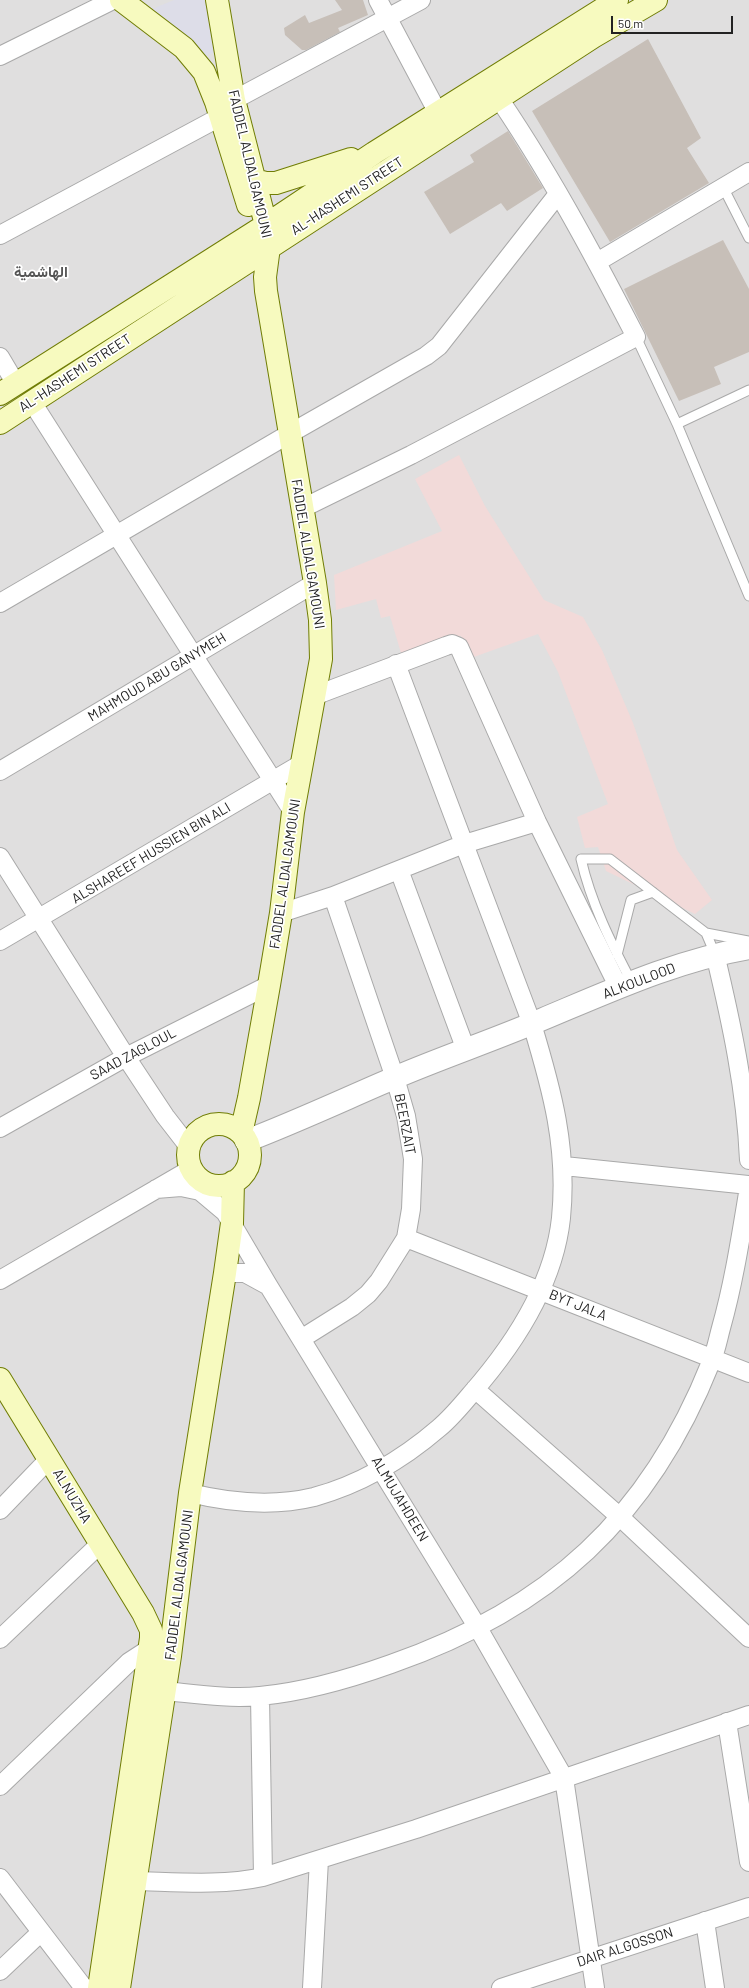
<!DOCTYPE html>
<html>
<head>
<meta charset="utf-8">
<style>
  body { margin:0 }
  #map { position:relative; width:749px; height:1988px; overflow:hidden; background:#f2efe9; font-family:Barlow,sans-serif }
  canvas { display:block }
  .scale { position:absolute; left:611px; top:16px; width:122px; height:18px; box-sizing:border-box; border:2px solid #222; border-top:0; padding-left:5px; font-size:12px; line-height:14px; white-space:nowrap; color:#222; -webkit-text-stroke:3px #fff; paint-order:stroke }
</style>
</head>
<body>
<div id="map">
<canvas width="749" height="1988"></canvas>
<div class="scale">50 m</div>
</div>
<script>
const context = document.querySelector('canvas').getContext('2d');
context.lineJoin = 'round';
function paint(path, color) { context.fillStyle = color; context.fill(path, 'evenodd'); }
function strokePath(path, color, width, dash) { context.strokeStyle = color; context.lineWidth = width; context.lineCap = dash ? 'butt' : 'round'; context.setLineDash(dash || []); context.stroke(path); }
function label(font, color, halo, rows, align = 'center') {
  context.font = font + ' Barlow,Vazirmatn,sans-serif'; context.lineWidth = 3.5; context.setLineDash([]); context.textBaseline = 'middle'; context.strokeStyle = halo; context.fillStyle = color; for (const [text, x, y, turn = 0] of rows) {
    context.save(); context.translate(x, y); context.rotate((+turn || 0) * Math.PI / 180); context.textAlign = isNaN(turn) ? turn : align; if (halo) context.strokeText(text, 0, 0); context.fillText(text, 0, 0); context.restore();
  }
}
paint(new Path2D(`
  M0 0H749V1988H0Z`), '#e0dfdf');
paint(new Path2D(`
  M459 455 485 506 544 600 583 617 602 650 633 723 677 850 712 900 695 914 606 871 598 847 585 848 577 817 608 804 558 672 538 634 471 658 461 636 401 653 390 616 381 618 376 599 336 610 334 575 442 531 415 479Z`), '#f2dad9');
paint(new Path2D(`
  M174 0H211L221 50 205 56 152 9Z`), '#dddde8');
paint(new Path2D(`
  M335 0H363L368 15 338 28 340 32 306 50H302L285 35 284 28 305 15 309 23 342 10Z
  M648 39 701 138 687 148 709 183 610 242 532 111Z
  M508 131 543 188 507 211 501 203 450 234 424 192 474 162 470 155Z
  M723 240 749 289V352L714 367 721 384 679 401 624 289Z`), '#c7bfb8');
const service = new Path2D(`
  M723 187 749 238
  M636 337 677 424 749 596
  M677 424 749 390
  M706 933 715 954
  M617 955 631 900 653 892
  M632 983C611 943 591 903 581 859H610L706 933 748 941`);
const minor = new Path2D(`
  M378 0 438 113
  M0 56 113 0
  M234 100 421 0
  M0 235 220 117
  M597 262 749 172
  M0 357 16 384
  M32 402 293 812
  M301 509 411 455 636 337C592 252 546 166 491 87
  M0 603 289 434 426 356 439 346 558 194
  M314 696 446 646 452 644 459 647 537 822 619 988
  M0 771 315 583
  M0 857 126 1057 165 1116 189 1147
  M399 870 466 1050
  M281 913 333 896 464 844 537 822
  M0 941 301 764
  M715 954C731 1021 746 1090 749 1160
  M0 1128 126 1057 269 985
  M564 1166 749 1185
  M156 1189 181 1187 200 1191 225 1212 268 1285 478 1628 564 1778 595 1988
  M406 1238 749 1373
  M225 1273H245L267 1285
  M0 1280 191 1169
  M301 1339 352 1307 368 1294 379 1281 406 1238 411 1209 413 1159 406 1116 395 1078 333 896
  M475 1389 620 1517 749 1638
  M190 1493C231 1503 273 1507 314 1497 361 1484 403 1459 439 1428 451 1418 461 1406 471 1394 514 1345 554 1284 561 1218 568 1148 552 1090 532 1024L396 664
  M0 1510 49 1459
  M0 1639 100 1544
  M164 1691C196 1694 229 1699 260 1696 304 1692 349 1679 391 1664 549 1609 649 1518 711 1362 716 1351 718 1339 721 1328 734 1282 741 1235 749 1187
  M260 1696 263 1877
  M727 1722 749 1862
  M0 1786 129 1662 149 1649
  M0 1878 84 1988
  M134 1881C178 1882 221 1886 263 1877L416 1829 749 1715
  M705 1921 715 1988
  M0 1971 40 1933
  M312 1988 319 1860
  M501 1988 749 1907`);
const tertiary = new Path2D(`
  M246 1141C296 1122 345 1099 394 1078 443 1057 494 1040 543 1019 610 991 677 960 749 948`);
const secondary = new Path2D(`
  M121 0 184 48 204 72 216 102 248 205
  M217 0 234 100 266 225 269 247 265 277 266 291 315 583 320 620 321 659 293 812 281 913 269 985 249 1098 241 1133
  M255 180 266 183H276L351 159
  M0 394 266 225 374 153 617 0
  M0 423 593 37 656 0
  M188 1155a31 31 0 1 1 62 0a31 31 0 1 1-62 0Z
  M0 1379 143 1613 151 1630V1638L99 1988
  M119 1988 170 1656 190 1493 225 1273 232 1223 233 1182`);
strokePath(service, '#a9a9a9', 11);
strokePath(minor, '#a9a9a9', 20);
strokePath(tertiary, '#a9a9a9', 24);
strokePath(secondary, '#707d05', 24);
strokePath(service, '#fff', 9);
strokePath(minor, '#fff', 18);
strokePath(tertiary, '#fff', 22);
strokePath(secondary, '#f7fabf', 22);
label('14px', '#222', '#fff', [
  ["FADDEL ALDALGAMOUNI",250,164,77],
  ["AL-HASHEMI STREET",347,196,-33],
  ["AL-HASHEMI STREET",75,373,-33],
  ["FADDEL ALDALGAMOUNI",308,554,81],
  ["MAHMOUD ABU GANYMEH",157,677,-31],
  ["ALSHAREEF HUSSIEN BIN ALI",151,853,-31],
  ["FADDEL ALDALGAMOUNI",285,874,-82],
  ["ALKOULOOD",639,981,-21],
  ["SAAD ZAGLOUL",133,1054,-28],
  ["BEERZAIT",405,1124,79],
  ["BYT JALA",578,1305,22],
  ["ALNUZHA",72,1496,59],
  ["ALMUJAHDEEN",400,1499,59],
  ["FADDEL ALDALGAMOUNI",179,1585,-83],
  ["DAIR ALGOSSON",625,1947,-18]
]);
label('bold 15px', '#555', '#fff', [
  ["الهاشمية",41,272]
]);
</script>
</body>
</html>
